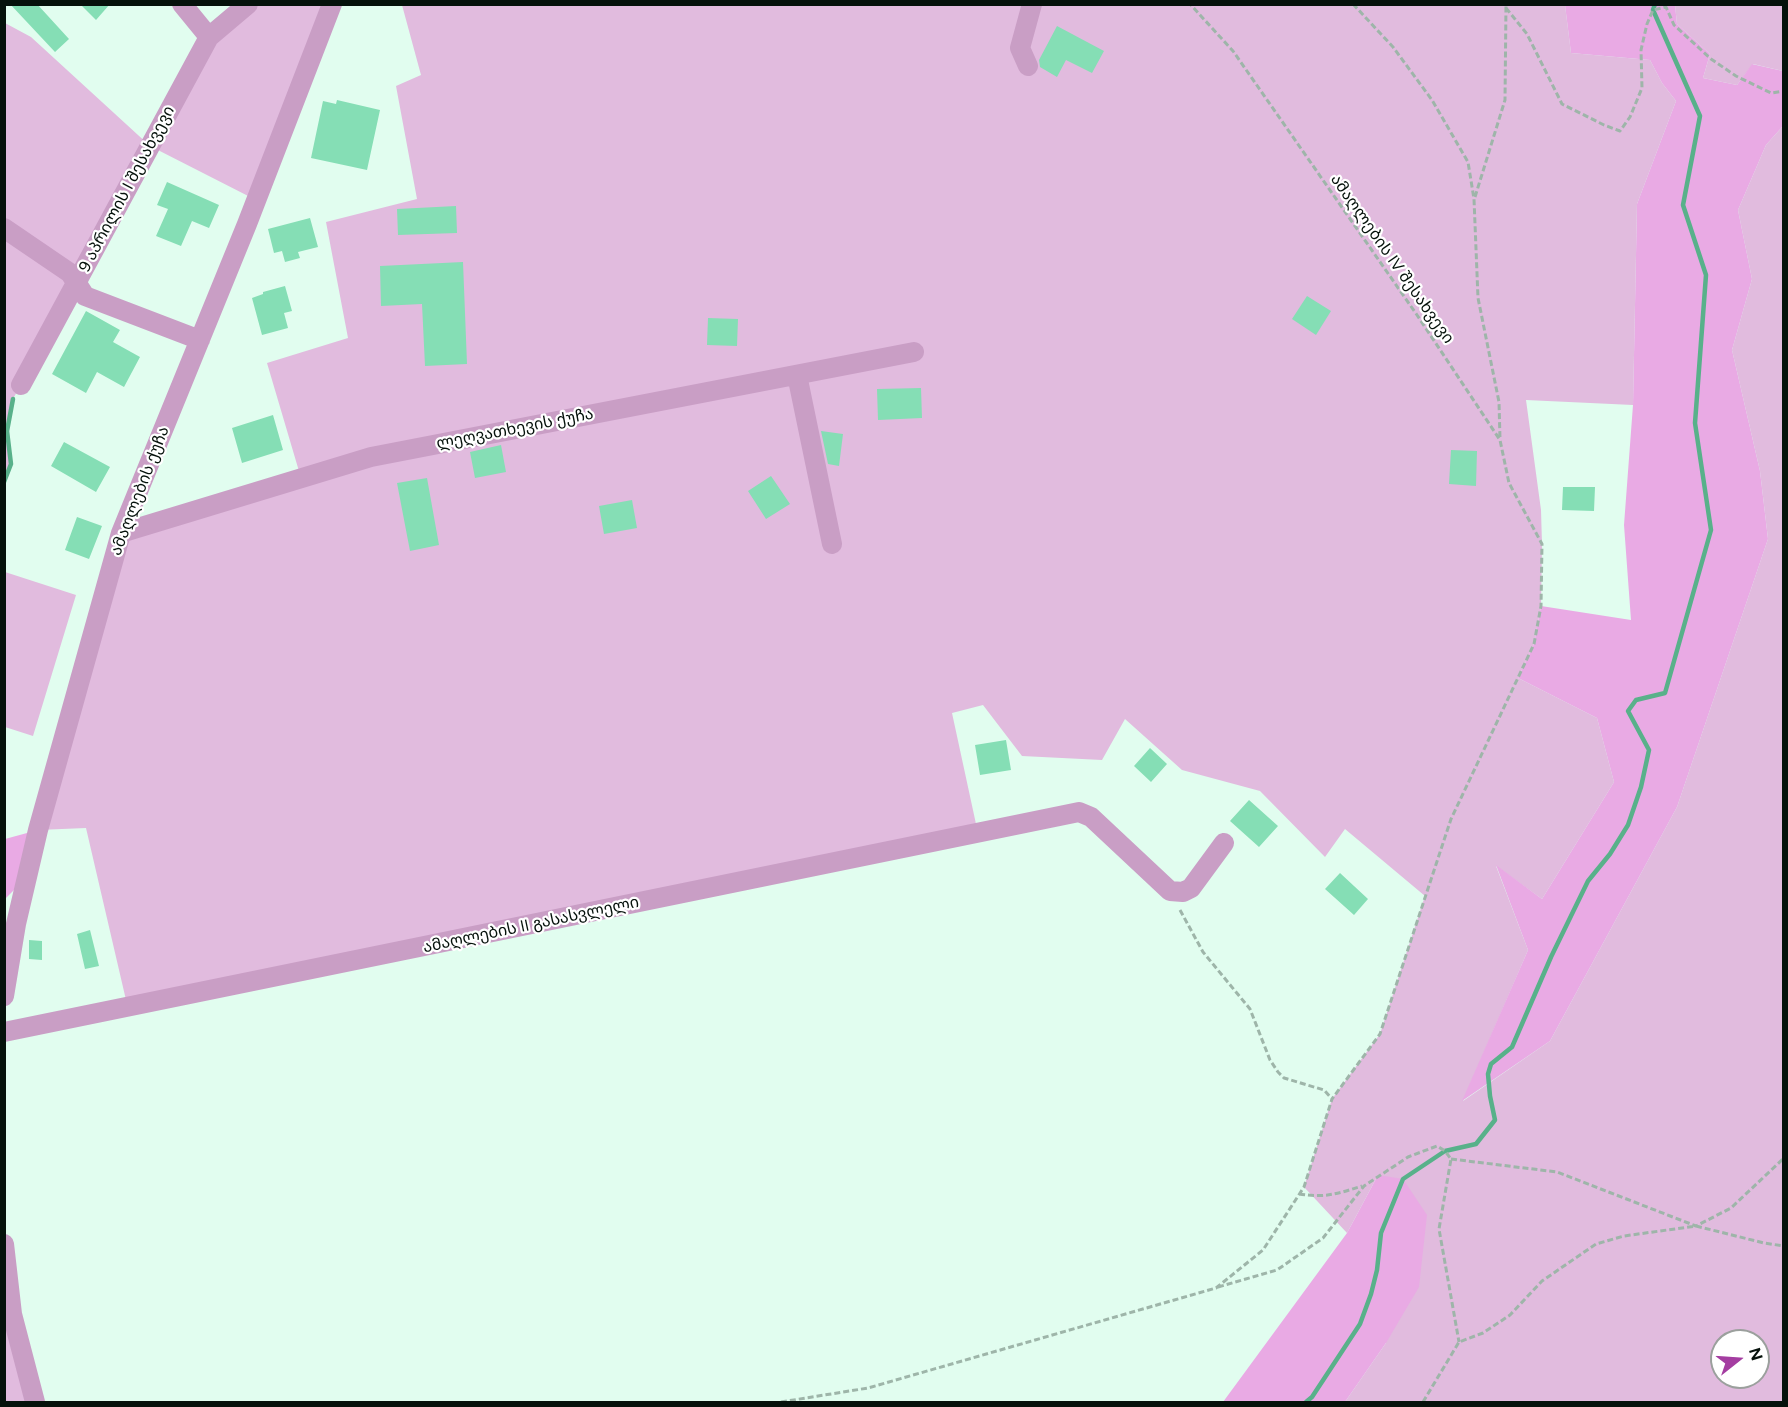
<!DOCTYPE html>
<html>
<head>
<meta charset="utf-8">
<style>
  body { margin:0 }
  #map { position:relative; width:1788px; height:1407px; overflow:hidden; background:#e1fdef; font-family:Figtree,sans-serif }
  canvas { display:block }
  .frame { position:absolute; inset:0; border:6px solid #05110b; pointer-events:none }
  .north { position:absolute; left:1710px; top:1329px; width:60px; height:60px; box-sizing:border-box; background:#fff; border:2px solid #9ba09d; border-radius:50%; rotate:73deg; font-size:16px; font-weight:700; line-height:24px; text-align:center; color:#05110b }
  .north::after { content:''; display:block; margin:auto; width:21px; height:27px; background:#a43da1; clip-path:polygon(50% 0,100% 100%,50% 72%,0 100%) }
</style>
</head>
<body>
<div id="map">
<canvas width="1788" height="1407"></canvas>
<div class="frame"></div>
<div class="north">N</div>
</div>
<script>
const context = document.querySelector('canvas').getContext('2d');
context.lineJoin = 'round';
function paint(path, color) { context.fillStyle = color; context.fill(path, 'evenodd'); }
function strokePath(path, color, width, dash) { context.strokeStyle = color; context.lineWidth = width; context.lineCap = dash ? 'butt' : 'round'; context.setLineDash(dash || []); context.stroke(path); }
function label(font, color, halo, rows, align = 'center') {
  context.font = font + ' Figtree,"Noto Sans Georgian",sans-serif'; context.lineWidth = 4.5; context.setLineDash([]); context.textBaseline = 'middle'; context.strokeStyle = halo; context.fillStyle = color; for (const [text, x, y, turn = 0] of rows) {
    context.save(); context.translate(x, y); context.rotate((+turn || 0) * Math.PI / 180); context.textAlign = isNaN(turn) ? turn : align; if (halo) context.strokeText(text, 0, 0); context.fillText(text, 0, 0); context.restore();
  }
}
paint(new Path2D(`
  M248 5H332L256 200 150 146 13 399 7 431 11 464 5 482V23L31 37 150 146 209 37Z
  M402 5H1565L1571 53 1650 60 1662 83 1676 101 1637 204 1633 405 1526 400 1541 510 1542 544 1541 606 1534 644 1518 678 1597 718 1614 782 1542 899 1496 866 1528 950 1463 1101 1550 1041 1677 807 1768 539 1760 471 1732 350 1752 279 1738 210 1766 145 1783 126V1402H1671L1663 1401 1662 1402H1345L1386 1343 1378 1175 1347 1233 1304 1187 1332 1099 1380 1034 1425 896 1345 829 1325 857 1260 791 1182 770 1125 719 1102 760 1022 756 983 705 952 713 976 824 126 1000 86 828 38 830 121 533 301 478 267 363 348 338 326 222 417 199 396 86 421 75ZM1722 1341H1758V1377H1722Z
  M1675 5H1783V71L1753 64 1737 85 1703 78 1710 54 1677 24Z
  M5 572 76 595 33 736 5 727Z
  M4 1295 27 1402H5Z`), '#e1bbde');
paint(new Path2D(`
  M1565 5H1675L1677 24 1710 54 1703 78 1737 85 1752 64 1783 71V126L1766 145 1738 210 1752 279 1732 350 1760 471 1768 539 1677 807 1550 1041 1462 1101 1528 950 1496 865 1542 899 1614 782 1597 718 1518 678 1534 644 1541 606 1631 620 1624 525 1633 405 1637 204 1676 101 1662 83 1650 60 1571 53Z
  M38 830 27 877 5 899V839Z
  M1378 1175 1403 1179 1427 1215 1419 1287 1386 1343 1345 1402H1223L1347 1233Z`), '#e9aae4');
strokePath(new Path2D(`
  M4 482 11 464 7 431 13 399
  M1306 1402 1312 1397 1360 1324 1371 1294 1377 1270 1381 1233 1403 1179 1445 1151 1476 1144 1495 1120 1490 1096 1488 1074 1491 1064 1512 1047 1551 957 1588 881 1610 854 1628 825 1641 787 1649 750 1628 711 1636 700 1665 693 1711 530 1695 423 1706 275 1683 205 1700 116 1653 10 1655 4`), '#58b18a', 4.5);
paint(new Path2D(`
  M10 4H37L69 39 55 52Z
  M80 4H110L96 20Z
  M1057 26 1104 51 1092 73 1066 60 1057 77 1040 67 1039 60Z
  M337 100 380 110 367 170 311 158 323 101 336 104Z
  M167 182 219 205 209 228 192 221 181 246 156 236 168 209 157 205Z
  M456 206 457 233 398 235 397 209Z
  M310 218 318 247 298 252 300 258 285 262 282 251 274 253 268 229Z
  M463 262 467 364 425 366 422 304 381 306 380 266Z
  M285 286 292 311 284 313 288 328 262 335 252 298 263 294V292Z
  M1307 296 1331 311 1316 335 1292 319Z
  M86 311 120 330 113 342 140 357 124 387 97 372 86 393 52 374Z
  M708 318 738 319 737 346 707 345Z
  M921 388 922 418 878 420 877 389Z
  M273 415 283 450 242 463 232 428Z
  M821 431 843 434 839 466 828 464Z
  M64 442 110 467 96 492 51 466Z
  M501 445 506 472 475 478 470 452Z
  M1451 450 1477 451 1476 486 1449 484Z
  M771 476 790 504 766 519 748 491Z
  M427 478 439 545 410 551 397 483Z
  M1563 487H1595L1594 511 1562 510Z
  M632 500 637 528 604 534 599 506Z
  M77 517 102 526 89 559 65 550Z
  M1006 740 1011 770 980 775 975 745Z
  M1150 748 1167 764 1151 782 1134 766Z
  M1249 800 1278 826 1259 847 1230 821Z
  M1340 873 1368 899 1354 915 1325 889Z
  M90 930 99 966 85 969 77 934Z
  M29 940 42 941V960L29 959Z`), '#85deb5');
strokePath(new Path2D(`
  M1353 4 1393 47 1432 100 1468 162 1474 199 1478 298 1499 402 1500 439
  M1506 8 1527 34 1562 104 1604 125 1620 131 1630 117 1642 88 1641 50 1647 24 1653 10 1666 7 1674 25 1711 59 1736 76 1771 93 1784 91
  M1475 197 1505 100 1506 4
  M1180 910 1203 952 1250 1009 1270 1060 1278 1072 1284 1078 1324 1090 1332 1099
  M1451 1159 1557 1172 1696 1226 1731 1208 1784 1158
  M1299 1194C1325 1198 1337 1194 1362 1186
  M1218 1287 1277 1270 1323 1238 1364 1186 1408 1157 1437 1146 1445 1151 1451 1159 1439 1229 1459 1342
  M781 1402 868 1388 1216 1288 1263 1250 1304 1187 1332 1099 1380 1034 1451 819 1534 644 1541 606 1542 544 1509 483 1500 440 1417 315 1233 51 1190 4
  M1423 1402 1459 1342 1483 1333 1510 1315 1542 1281 1596 1244 1624 1236 1696 1226 1764 1243 1784 1246`), '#9eb5a9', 3, [6, 3]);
strokePath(new Path2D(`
  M182 4 209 37
  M1028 66 1020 48 1032 4
  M4 228 70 273 85 296 200 340
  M797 375 832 544
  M21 385 209 37 248 4
  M121 533 371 457 914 352
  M4 996 16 924 38 830 121 533 247 224 332 4
  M4 1032 1079 812 1091 817 1170 891 1183 892 1191 888 1224 843
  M4 1244 12 1314 35 1402`), '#c99ec5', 20);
label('16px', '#05110b', '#fff', [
  ["9 აპრილის I შესახვევი",127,189,-62],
  ["ამაღლების IV შესახვევი",1392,259,55],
  ["ლეღვათხევის ქუჩა",515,429,-11],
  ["ამაღლების ქუჩა",140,491,-69],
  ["ამაღლების II გასასვლელი",531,925,-12]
]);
</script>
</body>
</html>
